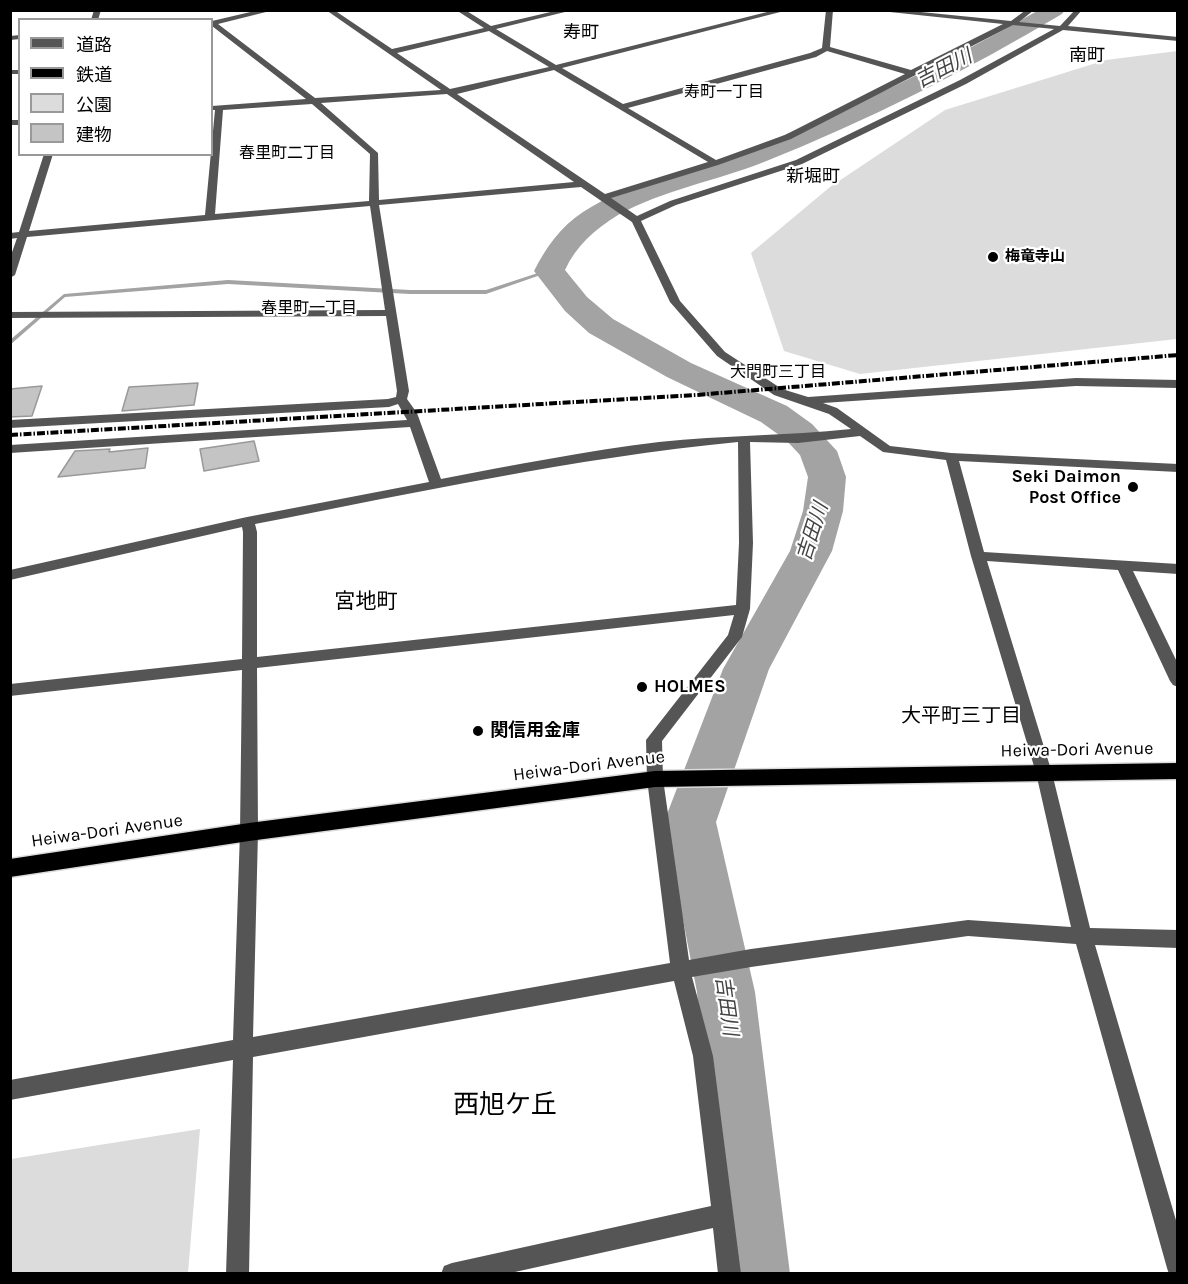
<!DOCTYPE html>
<html>
<head>
<meta charset="utf-8">
<style>
  body { margin:0 }
  #map { position:relative; width:1188px; height:1284px; overflow:hidden; background:#fff; font-family:Karla,"Noto Sans JP",sans-serif }
  canvas { display:block }
  .frame { position:absolute; inset:0; border:12px solid #000; pointer-events:none }
  .legend { position:absolute; left:18px; top:18px; width:195px; height:138px; box-sizing:border-box; background:#fff; border:2px solid #999; margin:0; padding:8px 10px; list-style:none; font-size:18px; color:#000 }
  .legend li { display:flex; align-items:center; gap:12px; height:30px }
  .legend b { width:30px; border:2px solid #999 }
</style>
</head>
<body>
<div id="map">
<canvas width="1188" height="1284"></canvas>
<div class="frame"></div>
<ul class="legend">
<li><b style="height:8px;background:#555"></b>道路</li>
<li><b style="height:8px;background:#000"></b>鉄道</li>
<li><b style="height:16px;background:#dcdcdc"></b>公園</li>
<li><b style="height:16px;background:#c4c4c4"></b>建物</li>
</ul>
</div>
<script>
const context = document.querySelector('canvas').getContext('2d');
context.lineJoin = 'round';
function paint(path, color) { context.fillStyle = color; context.fill(path, 'evenodd'); }
function strokePath(path, color, width, dash) { context.strokeStyle = color; context.lineWidth = width; context.lineCap = dash ? 'butt' : 'round'; context.setLineDash(dash || []); context.stroke(path); }
function label(font, color, halo, rows, align = 'center') {
  context.font = font + ' Karla,"Noto Sans JP",sans-serif'; context.lineWidth = 4.5; context.setLineDash([]); context.textBaseline = 'middle'; context.strokeStyle = halo; context.fillStyle = color; for (const [text, x, y, turn = 0] of rows) {
    context.save(); context.translate(x, y); context.rotate((+turn || 0) * Math.PI / 180); context.textAlign = isNaN(turn) ? turn : align; if (halo) context.strokeText(text, 0, 0); context.fillText(text, 0, 0); context.restore();
  }
}
paint(new Path2D(`
  M1177 51V339L860 374 784 351 751 253 830 187 945 110 1106 60Z
  M200 1129 188 1273H11V1159Z`), '#dcdcdc');
paint(new Path2D(`
  M547 270 552 271 486 294H410L228 284 65 297 10 345V340L64 294 228 280 410 290H486Z`), '#a3a3a3');
paint(new Path2D(`
  M1039 10H1065L1062 14C966 71 867 121 764 162 716 181 663 190 618 215 595 229 576 246 565 270L587 297 613 319 691 363 787 406 812 424 837 451 846 477 843 511 832 551 769 669 716 822 755 992 790 1274H721L697 992 664 822 723 669 790 551 803 511 808 477 800 455 786 440 761 422 667 377 589 333 565 311 534 271C545 249 561 226 583 212 631 181 690 172 744 151 846 112 944 64 1039 10Z`), '#a3a3a3');
const building = new Path2D(`
  M198 383 194 405 122 411 129 387Z
  M42 386 32 416 10 417V389Z
  M254 441 259 461 204 471 200 449Z
  M148 448 145 468 58 477 75 451 110 449 109 452Z`);
paint(building, '#c4c4c4');
strokePath(building, '#999', 1.5);
const highway = new Path2D(`
  M1178 763V779L655 787 249 841 10 877V859L249 823 655 771Z`);
strokePath(highway, '#dbdbdb', 3);
paint(new Path2D(`
  M94 10H101L98 20H91Z
  M259 10H274L218 24 315 98 441 90 326 10H334L392 49 484 28 456 10H465L491 26 559 10H573L496 29 556 65 775 10H788L562 68 623 104 810 53 822 48 826 10H833L830 47 911 70 1003 24 871 10H901L1011 21 1026 10H1034L1019 22 1060 26 1075 10H1082L1068 26 1178 37V41L1063 30 966 84 802 164 676 205 641 221 680 301 725 352 782 389 808 397 1076 378 1178 380V388L1076 386 823 403 837 408 890 446 951 453 1178 464V472L959 461 984 552 1178 564V574L1133 571 1178 664V687L1173 685 1170 681 1118 570 987 561 1052 773 1090 928 1178 930V948L1095 945 1178 1227V1274H1169L1167 1268 1076 944 968 936 751 967 692 977 713 1056 741 1274H718L713 1228 506 1274H441L444 1266 452 1263 711 1206 693 1056 674 981 253 1057 249 1274H226L233 1060 10 1100V1080L233 1040 240 832 242 670 10 696V684L242 659 243 532 242 527 10 580V570L247 517 429 482 410 427 10 453V445L407 420 398 404 389 407 10 428V420L388 399 396 397 397 391 386 316 10 318V312L385 310 370 206 27 237 15 275 10 278V258L17 238 10 239V233L19 232 44 154H53L29 231 205 215 215 110H212V106L306 99 212 26V21ZM1013 25 1054 29 960 80 796 160 670 201 637 216 611 198 718 165 791 139ZM489 31 549 67 450 89 397 53ZM827 51 905 74 785 135 716 160 628 108 816 57ZM554 70 708 162 605 194 457 94ZM447 94 574 182 379 200 378 153 321 103ZM312 104 370 154 369 201 215 214 223 110ZM581 187 632 222 670 302 717 356 774 395 829 414 851 429C787 436 723 435 659 442 586 451 514 465 441 479L417 413 407 399 409 391 379 205ZM860 436 883 452 946 460 971 556 1036 773 1071 927 968 920 751 949 689 960 663 779 662 741 742 637 750 609 753 543 750 442 798 443ZM738 442 739 543 736 605 257 657V532L255 524C415 493 574 458 738 442ZM734 615 728 635 646 740 647 779 670 963 253 1037 258 832 257 668Z
  M20 35V39L10 40V36Z
  M10 70H20V74H10Z
  M10 120H20V125H10Z`), '#555');
paint(highway, '#000');
strokePath(new Path2D(`
  M10 435 696 395 1178 355`), '#000', 4, [8, 2, 1.5, 2]);
for (const [x, y, r, color] of [
  [993,257,6,"#000"],
  [1133,487,6,"#000"],
  [642,687,6,"#000"],
  [478,731,6,"#000"]
]) { const dot = new Path2D(); dot.arc(x, y, r, 0, 2 * Math.PI); context.fillStyle = color; context.fill(dot); strokePath(dot, '#fff', 2); }
label('bold 15px', '#000', '#fff', [
  ["梅竜寺山",1005,257]
], 'left');
label('16px', '#000', '#fff', [
  ["寿町一丁目",724,92],
  ["春里町二丁目",287,153],
  ["春里町一丁目",309,308],
  ["大門町三丁目",778,372]
]);
label('18px', '#000', '#fff', [
  ["寿町",581,33],
  ["南町",1087,56],
  ["新堀町",813,177]
]);
label('bold 18px', '#000', '#fff', [
  ["Seki Daimon",1121,477,"right"],
  ["Post Office",1121,498,"right"],
  ["HOLMES",654,687],
  ["関信用金庫",490,731]
], 'left');
label('18px', '#000', '#fff', [
  ["Heiwa-Dori Avenue",1077,750,-1],
  ["Heiwa-Dori Avenue",589,766,-7],
  ["Heiwa-Dori Avenue",107,831,-8]
]);
label('italic 20px', '#444', '#fff', [
  ["吉田川",944,69,-27],
  ["吉田川",813,532,-72],
  ["吉田川",726,1006,82]
]);
label('20px', '#000', '#fff', [
  ["大平町三丁目",961,716]
]);
label('21px', '#000', '#fff', [
  ["宮地町",366,602]
]);
label('26px', '#000', '#fff', [
  ["西旭ケ丘",505,1106]
]);
</script>
</body>
</html>
